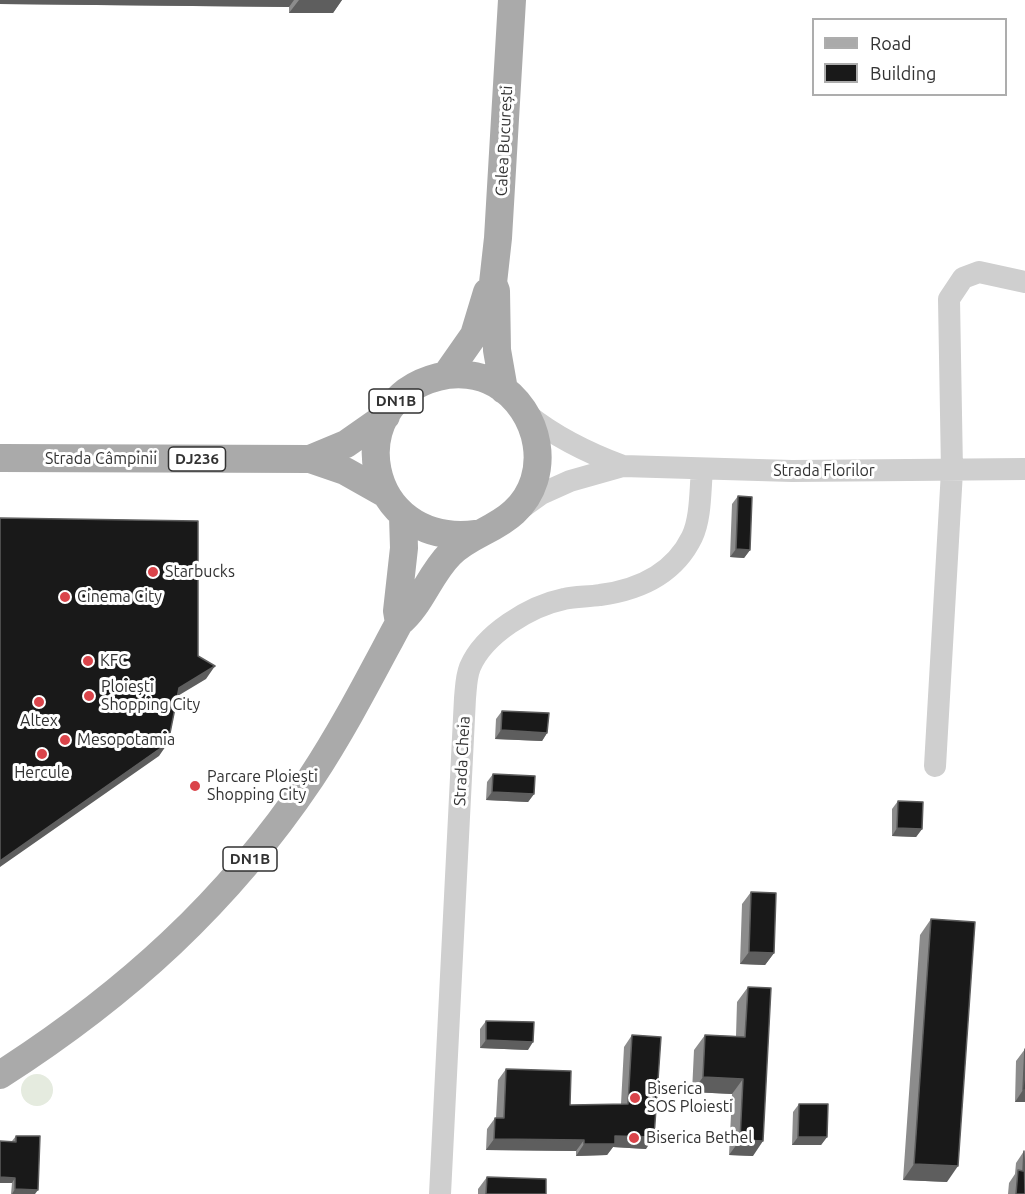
<!DOCTYPE html>
<html>
<head>
<meta charset="utf-8">
<style>
  body { margin:0 }
  #map { position:relative; width:1025px; height:1194px; overflow:hidden; background:#fff; font-family:Ubuntu,sans-serif }
  canvas { display:block }
  .legend { position:absolute; left:812px; top:18px; width:195px; height:78px; box-sizing:border-box; background:#fff; border:2px solid #adadad; margin:0; padding:8px 10px; list-style:none; font-size:18px; color:#323232 }
  .legend li { display:flex; align-items:center; gap:12px; height:30px }
  .legend b { width:30px; border:2px solid #adadad }
</style>
</head>
<body>
<div id="map">
<canvas width="1025" height="1194"></canvas>
<ul class="legend">
<li><b style="height:8px;background:#aaa"></b>Road</li>
<li><b style="height:16px;background:#191919"></b>Building</li>
</ul>
</div>
<script>
const context = document.querySelector('canvas').getContext('2d');
context.lineJoin = 'round';
function paint(path, color) { context.fillStyle = color; context.fill(path, 'evenodd'); }
function strokePath(path, color, width, dash) { context.strokeStyle = color; context.lineWidth = width; context.lineCap = dash ? 'butt' : 'round'; context.setLineDash(dash || []); context.stroke(path); }
function label(font, color, halo, rows, align = 'center') {
  context.font = font + ' Ubuntu,sans-serif'; context.lineWidth = 6; context.setLineDash([]); context.textBaseline = 'middle'; context.strokeStyle = halo; context.fillStyle = color; for (const [text, x, y, turn = 0] of rows) {
    context.save(); context.translate(x, y); context.rotate((+turn || 0) * Math.PI / 180); context.textAlign = isNaN(turn) ? turn : align; if (halo) context.strokeText(text, 0, 0); context.fillText(text, 0, 0); context.restore();
  }
}
paint(new Path2D(`
  M21 1090a16 16 0 1 1 32 0a16 16 0 1 1-32 0Z`), '#e5ebdf');
strokePath(new Path2D(`
  M528 415C557 438 588 453 623 466
  M520 509 541 494 570 481 623 466 792 471 1025 469
  M935 766 952 471 949 299 963 278 979 272 1025 282
  M440 1194 465 698C466 688 466 677 470 667 484 634 530 606 564 599 575 596 588 597 600 595 638 590 674 574 692 537 701 518 700 491 702 470`), '#cfcfcf', 22);
strokePath(new Path2D(`
  M446 375 474 335 487 292
  M504 390 497 350 496 291 493 283 498 238 512 0
  M0 458 310 459 345 471 384 493
  M310 459 346 444 386 416
  M399 623 397 611 404 548 403 516
  M0 1075C126 994 227 903 311 778 344 728 371 675 399 623 421 605 429 575 450 554 469 535 495 530 514 512 554 475 540 410 496 384 479 374 457 372 438 377 339 402 363 548 476 534`), '#aaa', 28);
paint(new Path2D(`
  M0 0H342L333 13H289V7L0 4Z
  M738 496 750 550 744 558 730 557 732 504Z
  M502 711 547 733 542 741 495 739 496 719Z
  M493 774 534 794 528 802 486 800 487 782Z
  M898 801 922 829 916 837 892 836V809Z
  M751 892 774 953 765 965 740 964 742 904Z
  M931 919 947 1182 903 1180 920 935Z
  M748 987 753 1156 729 1155 732 1094 692 1092 694 1050 705 1035 736 1036 737 1002Z
  M486 1021 528 1050 480 1048V1029Z
  M632 1035 646 1149 613 1147 607 1155 576 1156V1151L486 1150 487 1129 495 1118H496L498 1080 506 1069 570 1105 621 1104 624 1047Z
  M1025 1049V1102H1015L1016 1061Z
  M799 1104 827 1137 821 1145H792L793 1112Z
  M16 1136 35 1194H11L12 1183H0V1141H12Z
  M1024 1151 1025 1194H1008L1009 1183 1015 1174 1016 1163Z
  M487 1177 546 1194H478V1189Z`), '#8c8c8c');
paint(new Path2D(`
  M0 0H294L289 7 0 4Z
  M299 0H342L333 13H289Z
  M736 549 750 550 744 558 730 557Z
  M215 666 206 679 171 700 179 688Z
  M501 730 547 733 542 741 495 739Z
  M168 743 159 756 0 867V861Z
  M492 792 534 794 528 802 486 800Z
  M897 828 922 829 916 837 892 836Z
  M749 952 774 953 765 965 740 964Z
  M486 1040 533 1042 528 1050 480 1048Z
  M703 1077 743 1079 732 1094 692 1092Z
  M1023 1090H1025V1102H1015Z
  M615 1136 654 1137 646 1149 613 1147 607 1155 576 1156 584 1144Z
  M798 1137H827L821 1145H792Z
  M494 1139 584 1140 576 1151 486 1150Z
  M740 1140 763 1141 753 1156 729 1155Z
  M914 1164 958 1166 947 1182 903 1180Z
  M0 1177 15 1178 12 1183H0Z
  M15 1189 38 1190 35 1194H12Z`), '#5e5e5e');
const building = new Path2D(`
  M738 496 752 497 750 550 736 549Z
  M0 518 198 521V656L215 666 179 688 168 743 0 861Z
  M502 711 549 713 547 733 501 730Z
  M493 774 535 776 534 794 492 792Z
  M898 801 923 802 922 829 897 828Z
  M751 892 776 893 774 953 749 952Z
  M931 919 975 922 958 1166 914 1164Z
  M748 987 771 988 763 1141 740 1140 743 1079 703 1077 705 1035 745 1037Z
  M486 1021 534 1022 533 1042 486 1040Z
  M632 1035 661 1037 654 1137 615 1136V1144H584V1140L494 1139 495 1118H504L506 1069 571 1071 570 1105 628 1104Z
  M1025 1049V1090H1023Z
  M799 1104H828L827 1137H798Z
  M16 1136H40L38 1190 15 1189V1178L0 1177V1141L16 1142Z
  M1024 1151 1025 1194H1016L1018 1170 1023 1171Z
  M487 1177 546 1179V1194H486Z`);
paint(building, '#191919');
strokePath(building, '#5e5e5e', 1.5);
for (const [x, y, r, color] of [
  [153,572,6,"#da444a"],
  [65,597,6,"#da444a"],
  [88,661,6,"#da444a"],
  [89,696,6,"#da444a"],
  [39,702,6,"#da444a"],
  [65,740,6,"#da444a"],
  [42,754,6,"#da444a"],
  [195,786,6,"#da444a"],
  [635,1098,6,"#da444a"],
  [634,1138,6,"#da444a"]
]) { const dot = new Path2D(); dot.arc(x, y, r, 0, 2 * Math.PI); context.fillStyle = color; context.fill(dot); strokePath(dot, '#fff', 2); }
for (const [x, y, w] of [
  [396,401,54],
  [197,459,57],
  [250,859,54]
]) { const box = new Path2D(); box.roundRect(x - w / 2, y - 12, w, 24, 4.5); context.fillStyle = '#fff'; context.fill(box); strokePath(box, '#323232', 1.5); }
label('bold 15px', '#323232', null, [
  ["DN1B",396,401],
  ["DJ236",197,459],
  ["DN1B",250,859]
]);
label('16px', '#323232', '#fff', [
  ["Calea București",504,141,-87],
  ["Strada Câmpinii",101,459],
  ["Strada Florilor",824,471],
  ["Strada Cheia",462,761,-87]
]);
label('16px', '#323232', '#fff', [
  ["Starbucks",165,572],
  ["Cinema City",77,597],
  ["KFC",100,661],
  ["Ploiești",101,687],
  ["Shopping City",101,705],
  ["Altex",39,721,"center"],
  ["Mesopotamia",77,740],
  ["Hercule",42,773,"center"],
  ["Parcare Ploiești",207,777],
  ["Shopping City",207,795],
  ["Biserica",647,1089],
  ["SOS Ploiesti",647,1107],
  ["Biserica Bethel",646,1138]
], 'left');
</script>
</body>
</html>
